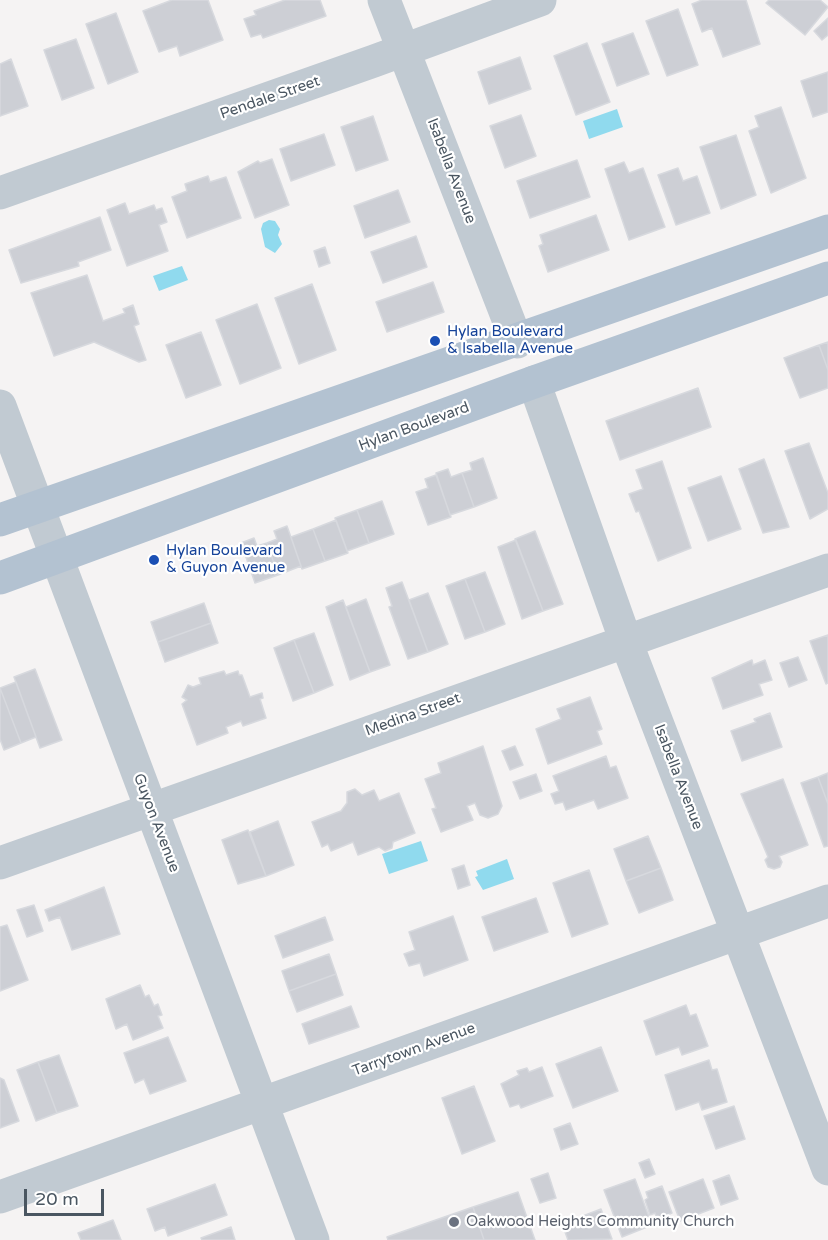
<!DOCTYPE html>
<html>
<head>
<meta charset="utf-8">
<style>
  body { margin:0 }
  #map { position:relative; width:828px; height:1240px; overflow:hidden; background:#f5f3f3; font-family:"Varela Round",sans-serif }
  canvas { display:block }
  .scale { position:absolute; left:24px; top:1189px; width:80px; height:27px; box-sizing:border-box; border:3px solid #4a5661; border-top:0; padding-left:8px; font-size:18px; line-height:21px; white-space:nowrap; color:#4a5661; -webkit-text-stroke:4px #fff; paint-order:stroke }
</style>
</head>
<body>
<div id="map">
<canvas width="828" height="1240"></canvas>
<div class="scale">20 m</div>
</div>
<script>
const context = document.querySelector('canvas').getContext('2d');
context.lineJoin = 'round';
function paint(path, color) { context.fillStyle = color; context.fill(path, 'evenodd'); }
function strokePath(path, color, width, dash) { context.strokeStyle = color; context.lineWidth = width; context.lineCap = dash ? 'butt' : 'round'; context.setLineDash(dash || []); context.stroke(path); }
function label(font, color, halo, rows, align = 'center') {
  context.font = font + ' "Varela Round",sans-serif'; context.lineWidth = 4.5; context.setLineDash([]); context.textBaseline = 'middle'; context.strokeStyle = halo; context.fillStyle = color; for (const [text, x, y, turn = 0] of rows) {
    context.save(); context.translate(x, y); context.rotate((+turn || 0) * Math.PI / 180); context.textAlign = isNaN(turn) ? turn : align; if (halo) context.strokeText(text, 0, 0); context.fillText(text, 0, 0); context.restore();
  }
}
paint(new Path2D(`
  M617 109 623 127 589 139 583 121Z
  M269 220 275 221 280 229 278 235 282 244 275 253 265 247 261 229 263 223Z
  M182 266 188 280 159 291 153 276Z
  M421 841 428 861 389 874 382 854Z
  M507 859 514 879 483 890 475 877 478 876 476 871Z`), '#90daee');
const building = new Path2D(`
  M172 0H208L223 40 180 56 177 46 159 52 143 11Z
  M285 0H320L326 16 263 38 261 34 251 37 244 19 256 15 254 11Z
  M702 0H746L760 44 723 57 712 28 702 32 692 4Z
  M769 0H820L828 7 805 35 766 3Z
  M678 9 698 65 667 76 646 21Z
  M116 13 138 72 108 84 86 24Z
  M828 18V35L822 40 814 31Z
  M633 33 649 74 617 86 602 44Z
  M76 39 94 88 62 100 44 50Z
  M587 43 610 102 576 115 554 56Z
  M520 57 531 89 489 104 478 72Z
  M11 59 28 106 0 116V64Z
  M828 72V112L813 117 801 81Z
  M781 107 806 178 771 193 749 131 759 127 755 116Z
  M521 115 536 156 505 168 490 126Z
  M373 116 388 160 356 171 341 127Z
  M324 134 335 165 291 181 280 149Z
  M736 135 756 195 721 209 700 147Z
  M272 159 289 205 255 218 238 172 258 161 260 163Z
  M577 160 590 197 530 218 517 181Z
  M624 162 629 173 643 168 665 227 629 240 605 169Z
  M678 168 683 181 697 176 710 213 676 225 658 175Z
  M208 176 210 182 226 177 241 218 187 238 172 197 187 191 185 184Z
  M398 190 410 222 365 238 354 206Z
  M125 203 129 214 154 205 156 210 162 208 167 222 159 225 168 251 127 266 107 210Z
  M596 215 609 250 548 272 539 246 543 244 540 235Z
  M100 217 111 250 78 262 79 266 21 283 9 250Z
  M416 236 427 267 383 283 371 252Z
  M325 247 330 263 319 267 314 251Z
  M87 275 103 321 125 313 123 309 133 305 139 324 134 326 146 360 139 362 94 342 54 356 31 293Z
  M433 282 444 312 387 332 376 302Z
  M312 284 336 350 299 364 275 298Z
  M257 304 281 368 240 384 216 320Z
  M201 332 221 385 186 398 166 345Z
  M828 342V370L819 345Z
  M819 345 828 370V388L800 398 784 358Z
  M698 388 711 427 620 460 606 421Z
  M809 443 828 493V509L810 519 785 451Z
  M483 458 497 498 474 507 462 473 472 470 470 463Z
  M764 459 789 527 763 533 739 469Z
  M662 461 691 548 658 561 639 511 636 512 629 494 643 489 636 470Z
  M448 469 451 477 462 473 474 507 450 515 436 473Z
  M436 475 451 517 428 525 416 492 428 488 425 479Z
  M721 476 741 529 708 541 688 488Z
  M382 501 394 534 369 543 357 510Z
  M357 510 369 543 347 551 335 518Z
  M336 520 348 553 325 561 313 529Z
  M287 526 301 566 278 575 267 543 277 539 274 531Z
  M313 529 325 561 302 569 291 537Z
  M535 531 563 604 543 611 515 539Z
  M254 538 257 546 267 543 278 575 255 583 241 543Z
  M516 540 543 611 522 619 498 547Z
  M485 572 505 624 485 632 465 579Z
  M465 579 485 632 465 639 446 586Z
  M402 582 428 652 408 659 389 607 392 606 386 588Z
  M428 593 448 644 428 652 409 600Z
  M366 599 390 665 370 672 346 607Z
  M343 600 370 672 350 680 326 607Z
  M204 603 211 623 158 642 151 622Z
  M211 623 218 643 165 662 158 642Z
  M314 633 333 685 314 693 294 640Z
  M828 635V683L826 684 810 641Z
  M294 640 314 693 293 701 274 648Z
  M798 657 807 680 789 687 780 663Z
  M752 660 753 665 765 660 772 680 759 684 763 695 723 709 712 678Z
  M35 669 62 740 40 748 14 677Z
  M224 671 226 675 238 671 239 675H242L250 697 262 693 263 698 260 699 266 718 243 726 241 721 226 727 228 733 197 745 182 704 187 700 182 697 188 685 193 687 201 684 199 678Z
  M16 682 36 737 21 743 0 688Z
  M0 688 21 743 4 750 0 739Z
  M590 697 602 729 597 731 602 744 548 764 536 729 561 719 557 709Z
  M770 713 782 747 742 761 731 731 756 722 754 719Z
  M483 746 502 806 498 814 488 818 480 815 475 803 467 806 473 820 441 832 432 809 436 808 425 779 441 773 438 763Z
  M515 746 523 765 510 770 502 751Z
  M606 756 610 768 616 766 628 798 598 809 594 800 566 810 563 802 555 804 551 794 559 791 553 776Z
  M828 773V804L818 777Z
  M536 774 542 791 520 799 513 782Z
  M818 777 828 804V846L824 847 801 783Z
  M783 779 808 845 779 856 782 862 780 867 774 869 768 867 765 860 768 857 741 794Z
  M355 789 362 795 374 790 379 801 399 793 415 833 393 842 392 848 385 851 379 847 358 855 353 842 331 851 328 844 322 847 312 822 341 811 347 803V792Z
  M278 821 294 865 266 876 250 832Z
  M248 830 266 876 238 884 222 840Z
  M648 836 661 868 626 881 614 849Z
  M464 865 470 885 458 889 452 869Z
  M661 868 673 900 639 913 626 881Z
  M589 870 608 924 572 937 553 883Z
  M104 887 120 934 72 950 60 917 49 921 45 910Z
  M536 898 548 932 494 951 482 917Z
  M34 905 43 931 27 937 17 910Z
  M453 916 468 960 424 976 420 963 409 966 404 954 415 950 409 932Z
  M325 917 333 940 283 958 275 936Z
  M7 925 28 980 0 991V927Z
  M329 954 336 974 289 991 282 971Z
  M336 974 343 995 297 1012 289 991Z
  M140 985 145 997 149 995 154 1006 158 1004 162 1015 158 1016 163 1028 133 1040 127 1024 116 1029 106 999Z
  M686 1005 690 1016 696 1014 708 1046 682 1055 679 1047 656 1055 644 1021Z
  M351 1006 359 1027 309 1044 302 1024Z
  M168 1037 186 1081 150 1094 144 1079 135 1083 124 1053Z
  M601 1047 618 1091 573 1108 556 1064Z
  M59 1055 78 1106 57 1113 38 1062Z
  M709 1060 712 1070 717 1069 727 1102 702 1110 699 1102 676 1110 665 1075Z
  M38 1062 57 1113 36 1121 17 1070Z
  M542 1067 553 1096 521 1108 519 1104 510 1107 501 1084 519 1075 517 1071 527 1068 529 1072Z
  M0 1078 4 1080 19 1121 0 1128Z
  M474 1086 495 1141 462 1154 442 1098Z
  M734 1106 745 1139 716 1149 704 1116Z
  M570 1123 578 1144 561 1150 554 1129Z
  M649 1159 655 1174 645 1178 639 1163Z
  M548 1173 556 1198 540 1203 531 1179Z
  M729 1175 738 1199 721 1205 713 1181Z
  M635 1179 652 1225 622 1237 604 1190Z
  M703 1179 714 1208 680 1221 669 1192Z
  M215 1184 227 1215 168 1236 165 1227 155 1231 147 1209Z
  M662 1186 672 1213 657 1219 655 1213 650 1215 645 1200 648 1198 646 1192Z
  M518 1192 535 1240H484L473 1207Z
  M473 1207 484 1240H388L387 1237Z
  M601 1209 612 1239 568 1240 562 1224Z
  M113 1220 121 1240H81L78 1233Z
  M231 1227 235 1240H202L201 1238Z`);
paint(building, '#cdcfd5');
strokePath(building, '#d7d9de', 1.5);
strokePath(new Path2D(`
  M384 0 517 342
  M0 193 374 61 540 0
  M534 382 625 639 828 1169
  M0 406 313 1240
  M0 863 828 570
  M0 1197 828 901`), '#c1cad2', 33);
strokePath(new Path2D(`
  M0 520 828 231
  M0 578 534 382 828 278`), '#b3c2d1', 33);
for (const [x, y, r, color] of [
  [435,341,6,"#1a4fb4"],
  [154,560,6,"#1a4fb4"],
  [454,1222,6,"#6b7280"]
]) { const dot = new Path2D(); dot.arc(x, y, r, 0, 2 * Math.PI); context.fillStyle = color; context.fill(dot); strokePath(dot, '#fff', 2); }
label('15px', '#4a5661', '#fff', [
  ["Pendale Street",270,98,-19],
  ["Isabella Avenue",451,171,69],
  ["Hylan Boulevard",414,427,-20],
  ["Medina Street",413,715,-20],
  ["Isabella Avenue",678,777,69],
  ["Guyon Avenue",156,823,69],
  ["Tarrytown Avenue",414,1050,-20]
]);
label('15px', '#164399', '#fff', [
  ["Hylan Boulevard",447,332],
  ["& Isabella Avenue",447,349],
  ["Hylan Boulevard",166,551],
  ["& Guyon Avenue",166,568]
], 'left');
label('15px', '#5b616d', '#fff', [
  ["Oakwood Heights Community Church",466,1222]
], 'left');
</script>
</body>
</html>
